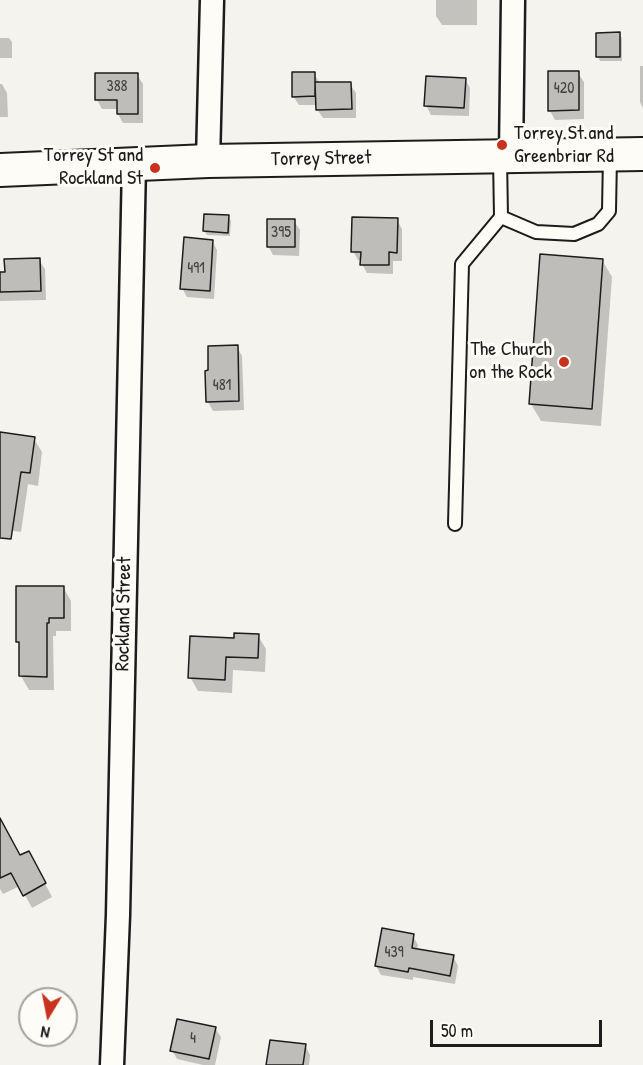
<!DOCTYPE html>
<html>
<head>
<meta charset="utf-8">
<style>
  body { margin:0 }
  #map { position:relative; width:643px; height:1065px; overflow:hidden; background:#f4f3ee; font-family:"Patrick Hand",sans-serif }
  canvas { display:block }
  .north { position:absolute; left:18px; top:987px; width:60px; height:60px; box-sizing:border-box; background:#fdfcf7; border:2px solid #a3a29f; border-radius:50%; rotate:190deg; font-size:16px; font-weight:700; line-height:24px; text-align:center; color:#1c1c1c }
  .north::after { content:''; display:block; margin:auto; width:21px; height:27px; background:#c8321e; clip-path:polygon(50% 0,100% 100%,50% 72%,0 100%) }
  .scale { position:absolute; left:430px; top:1020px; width:172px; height:27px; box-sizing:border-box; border:3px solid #1c1c1c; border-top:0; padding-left:8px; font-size:18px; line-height:21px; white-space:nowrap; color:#1c1c1c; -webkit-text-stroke:4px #fdfcf7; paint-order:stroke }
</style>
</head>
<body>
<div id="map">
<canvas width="643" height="1065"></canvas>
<div class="north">N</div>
<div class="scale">50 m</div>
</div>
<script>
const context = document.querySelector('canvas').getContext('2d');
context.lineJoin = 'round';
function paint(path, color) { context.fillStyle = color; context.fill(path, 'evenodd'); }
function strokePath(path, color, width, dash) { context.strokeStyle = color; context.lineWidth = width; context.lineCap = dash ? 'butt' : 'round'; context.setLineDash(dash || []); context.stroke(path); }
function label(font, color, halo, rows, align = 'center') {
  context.font = font + ' "Patrick Hand",sans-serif'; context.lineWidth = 6; context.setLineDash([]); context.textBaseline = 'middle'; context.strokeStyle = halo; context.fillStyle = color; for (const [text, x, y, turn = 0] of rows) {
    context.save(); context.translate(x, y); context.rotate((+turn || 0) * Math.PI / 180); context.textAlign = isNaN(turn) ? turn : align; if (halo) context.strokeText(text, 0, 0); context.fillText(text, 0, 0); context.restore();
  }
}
paint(new Path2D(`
  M436 0H477V25H442L436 16Z
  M619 34 622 38V61H600L598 57Z
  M0 38H9L12 42V58H0Z
  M640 66H643V108L640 102Z
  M314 73 319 82 350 84 356 93V118H323L317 109V105H299L293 96Z
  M578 73 584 82V119L555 120 550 111Z
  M97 75H137L143 84V123H123L118 114V109H102L97 100Z
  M465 79 470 88 469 116 431 115 426 105Z
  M0 84H2L7 93 8 117H0Z
  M228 216 231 221 230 236 207 235 204 231Z
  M397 220 402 229V261H393V274L367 273 362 264V261L358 260 353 251Z
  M294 221 300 230 299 256 273 255 268 246Z
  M212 241 217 250 214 299 187 297 182 288Z
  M39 260 45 269 46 300 0 301V273H6Z
  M602 260 612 277 601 426 541 421 531 404Z
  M237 347 242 356 244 410 213 411 208 402 207 372H210Z
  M0 434 34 439 42 452 38 486 28 484 21 532 0 529Z
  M63 587 71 601V631H56V636H53L54 690H29L21 676V647L18 642Z
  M258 636 266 649 265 672 233 670 232 693 198 691 190 677 236 640Z
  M0 823 20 857 36 866 52 897 32 908 20 886 3 894 0 889Z
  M413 936 418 945 417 950 453 956 458 966 455 984 413 977V980L381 975 376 966Z
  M215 1028 221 1037 215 1065H203L177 1059 172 1050Z
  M305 1045 310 1055 309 1065H268Z`), '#0003');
const building = new Path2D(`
  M620 32V57H596V33Z
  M548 71H579V110L548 111Z
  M292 72H315V96L292 97Z
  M95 73H138V114H117V100H95Z
  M426 76 466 78 464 108 424 106Z
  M315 82H351L352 109 316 110Z
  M204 214 229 215 228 233 203 231Z
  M352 217 398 218 397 253 389 252V265H360L361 252H351Z
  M267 219H295V247H267Z
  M184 237 213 240 210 291 180 289Z
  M540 254 603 259 592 409 529 404Z
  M40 258 41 291 0 292V272H5L4 259Z
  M238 345 239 401 206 402 205 371 208 370V346Z
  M0 432 35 437 30 473 21 472 11 539 0 538Z
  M16 586H64V618H49V623H47V677L19 676V642H16Z
  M234 633 259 634 258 658 226 657 225 680 188 678 190 636 234 638Z
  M0 818 20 855 29 851 46 883 23 896 11 873 0 878Z
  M382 928 414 934 412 948 454 955 450 976 409 968 408 972 375 966Z
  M177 1019 216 1027 209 1059 170 1051Z
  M270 1040 306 1044 303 1065H266Z`);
paint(building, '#bebdba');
strokePath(building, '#1c1c1c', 1.5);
const service = new Path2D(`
  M500 157 501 217 536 232 574 234 598 224 609 211 610 156
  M455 524 462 264 501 217`);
const minor = new Path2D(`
  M511 156 513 0
  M208 161 212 0
  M112 1065 118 915 134 164`);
const secondary = new Path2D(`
  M0 170 208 161 643 154`);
strokePath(service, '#1c1c1c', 16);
strokePath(minor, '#1c1c1c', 27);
strokePath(secondary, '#1c1c1c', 36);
strokePath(service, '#fdfcf7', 12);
strokePath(minor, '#fdfcf7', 22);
strokePath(secondary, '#fdfcf7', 32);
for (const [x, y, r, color] of [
  [502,145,6,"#c8321e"],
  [155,168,6,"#c8321e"],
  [564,362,6,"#c8321e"]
]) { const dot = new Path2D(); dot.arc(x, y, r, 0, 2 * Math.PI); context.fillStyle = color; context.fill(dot); strokePath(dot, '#fdfcf7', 2); }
label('16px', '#444', null, [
  ["388",117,87],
  ["420",564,89],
  ["395",281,233],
  ["491",196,269],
  ["481",222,386],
  ["439",394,953],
  ["4",193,1039]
]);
label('20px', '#1c1c1c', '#fdfcf7', [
  ["Torrey St and",514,134,"left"],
  ["Greenbriar Rd",514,157,"left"],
  ["Torrey St and",143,156],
  ["Rockland St",143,179],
  ["The Church",552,350],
  ["on the Rock",552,373]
], 'right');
label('20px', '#1c1c1c', '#fdfcf7', [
  ["Torrey Street",321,159,-1],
  ["Rockland Street",124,614,-89]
]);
</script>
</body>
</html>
